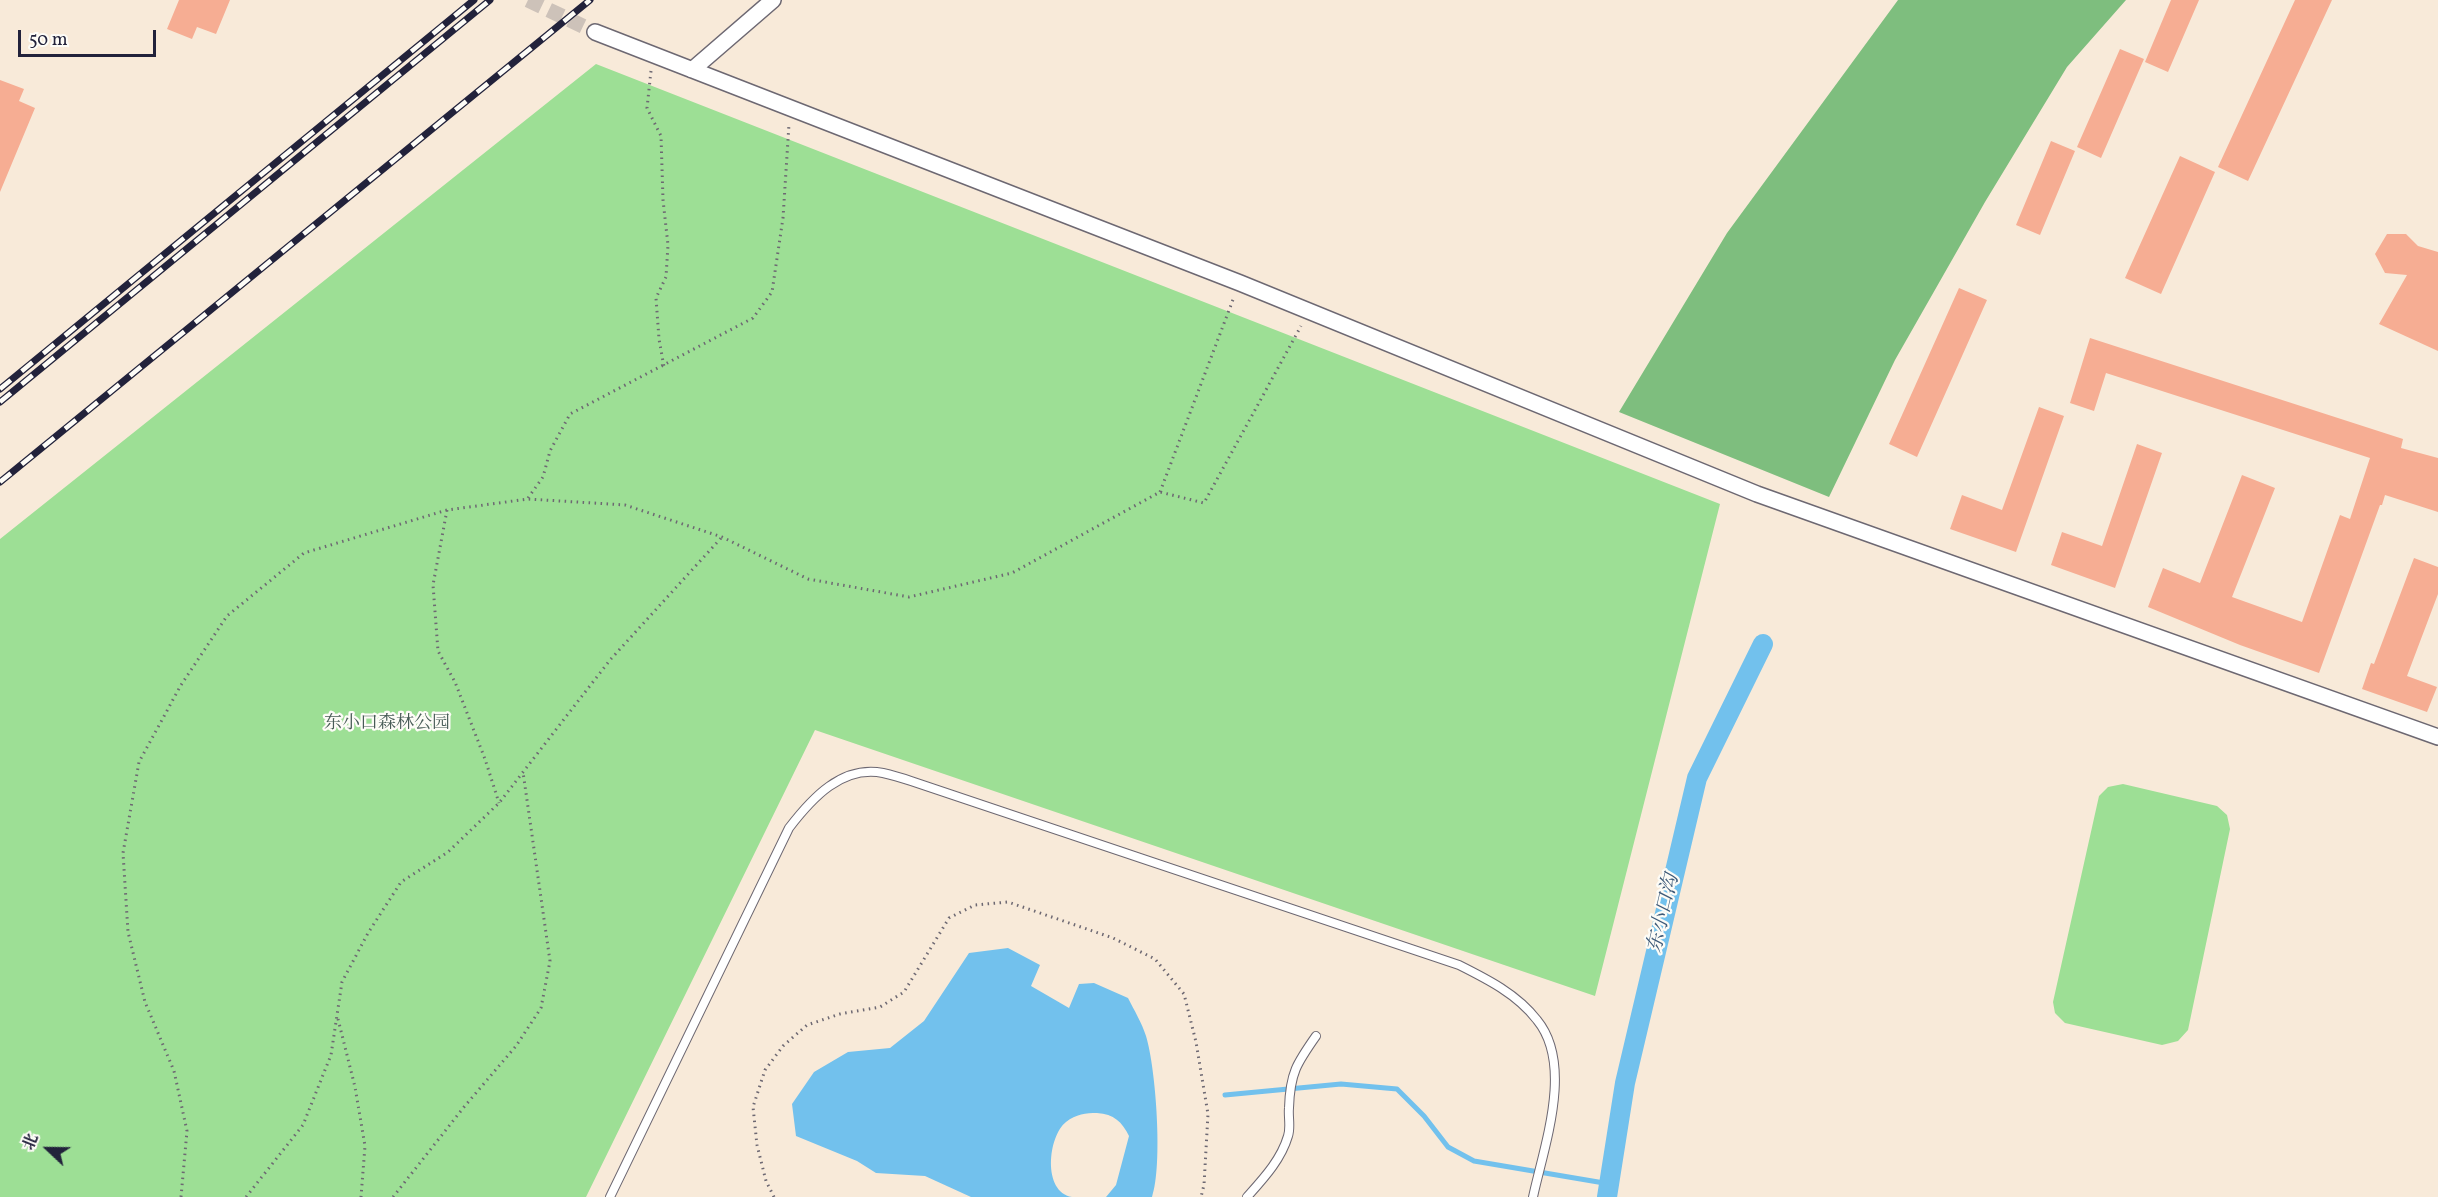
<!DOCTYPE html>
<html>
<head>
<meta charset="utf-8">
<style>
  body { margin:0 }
  #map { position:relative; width:2438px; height:1197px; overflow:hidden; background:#f8ead9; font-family:Vollkorn,"Noto Serif SC",serif }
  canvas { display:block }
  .north { position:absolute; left:18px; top:1119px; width:60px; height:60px; -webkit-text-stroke:4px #fdfcf7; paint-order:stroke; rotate:292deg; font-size:16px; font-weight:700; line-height:24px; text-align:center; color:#22223b }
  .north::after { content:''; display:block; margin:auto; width:21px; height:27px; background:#22223b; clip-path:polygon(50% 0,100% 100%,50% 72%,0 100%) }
  .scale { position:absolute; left:18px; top:30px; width:138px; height:27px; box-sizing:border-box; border:3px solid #22223b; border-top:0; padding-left:8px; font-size:18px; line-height:21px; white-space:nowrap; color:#22223b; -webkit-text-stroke:4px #fdfcf7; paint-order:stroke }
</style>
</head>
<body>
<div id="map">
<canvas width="2438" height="1197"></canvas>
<div class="north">北</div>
<div class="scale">50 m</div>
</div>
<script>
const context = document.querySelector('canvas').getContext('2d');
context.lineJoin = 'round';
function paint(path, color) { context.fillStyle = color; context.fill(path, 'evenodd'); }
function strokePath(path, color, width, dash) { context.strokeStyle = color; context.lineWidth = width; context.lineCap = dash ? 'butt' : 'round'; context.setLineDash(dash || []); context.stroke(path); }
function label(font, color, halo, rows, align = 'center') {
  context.font = font + ' Vollkorn,"Noto Serif SC",serif'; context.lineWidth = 4.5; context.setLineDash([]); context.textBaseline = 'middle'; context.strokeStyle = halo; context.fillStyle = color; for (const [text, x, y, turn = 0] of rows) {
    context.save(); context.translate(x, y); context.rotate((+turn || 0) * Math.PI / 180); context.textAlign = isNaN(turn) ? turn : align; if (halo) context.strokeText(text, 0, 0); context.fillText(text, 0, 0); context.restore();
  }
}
paint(new Path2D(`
  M596 64 1720 504 1595 996 815 730 586 1197H0V539Z
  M2123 784 2217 806 2227 815 2230 829 2188 1030 2178 1041 2162 1045 2065 1023 2055 1013 2053 1002 2099 796 2108 787Z`), '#9ddf95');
paint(new Path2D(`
  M1898 0H2126L2067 67 1985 202 1895 360 1829 497 1619 412 1727 233Z`), '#7ebe7e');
paint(new Path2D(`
  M1008 948 1040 965 1031 986 1069 1008 1079 984 1094 983 1128 998C1134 1010 1142 1023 1146 1036 1156 1069 1163 1165 1152 1197H1106L1116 1185 1129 1136C1122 1122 1114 1114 1097 1113 1086 1113 1076 1114 1066 1122 1048 1136 1042 1192 1072 1197H971L925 1176 876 1173 857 1161 796 1136 792 1104 814 1072 848 1052 890 1048 924 1021 969 953Z`), '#72c1ed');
strokePath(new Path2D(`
  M1225 1095 1341 1084 1397 1089 1424 1116 1448 1147 1474 1161 1610 1184`), '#72c1ed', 5);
strokePath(new Path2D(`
  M1607 1197 1625 1083 1697 778 1763 644`), '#72c1ed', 20);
paint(new Path2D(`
  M179 0H230L216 34 197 27 192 39 167 29Z
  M2171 0H2199L2168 72 2145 62Z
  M2295 0H2332L2248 181 2218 167Z
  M2120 49 2144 59 2101 158 2077 147Z
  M0 80 24 89 19 101 35 108 0 192Z
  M2051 141 2075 151 2040 235 2016 225Z
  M2180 156 2215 172 2161 294 2125 278Z
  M2387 234H2406L2418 246 2438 252V351L2379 324 2407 275 2385 273 2375 254Z
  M1959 288 1987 300 1917 457 1889 444Z
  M2090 338 2403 439 2401 448 2438 458V512L2385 495 2382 505H2380L2319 673 2240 645 2148 607 2163 568 2200 583 2242 475 2275 488 2232 597 2302 622 2340 515 2350 519 2370 458 2106 373 2094 411 2070 403Z
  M2039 407 2064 416 2016 552 1950 529 1962 495 2002 510Z
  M2137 444 2162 453 2115 588 2051 565 2062 532 2102 546Z
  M2414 558 2438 567V594L2407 676 2437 687 2427 712 2362 689 2371 663 2374 664Z`), '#f6ad93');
strokePath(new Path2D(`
  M528 0 595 32`), '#cdc2b9', 15, [15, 8]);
const service = new Path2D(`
  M610 1197 789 828C812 798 842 765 883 773 892 775 902 778 911 781L1459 965C1487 979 1517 994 1537 1020 1574 1065 1544 1146 1533 1197
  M1247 1197C1263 1179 1281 1160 1288 1136 1291 1127 1288 1117 1289 1108 1290 1073 1297 1063 1316 1036`);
const minor = new Path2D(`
  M595 32 1240 283 1757 494 2438 737
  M692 70 773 0`);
strokePath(service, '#6d6872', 10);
strokePath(minor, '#6d6872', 18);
strokePath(new Path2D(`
  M651 71 647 108 661 136 663 200 668 245 666 277 656 298 659 339 664 367
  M1160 492 1234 297
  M528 498 543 477 550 451 570 414 753 318 772 292 783 218 789 124
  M447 510 433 585 438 651 455 682 485 759 499 803
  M338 1019 355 1087 365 1146 361 1197
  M181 1197 187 1131 174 1071 145 1002 128 932 123 853 139 762 181 685 227 616 304 553 447 510 528 499 625 505 722 537 808 579 909 597 1012 573 1160 492 1204 503 1301 326
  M246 1197 303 1125 331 1055 342 982 368 933 401 882 448 852 499 803 610 660 722 537
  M393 1197 464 1107 516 1046 541 1008 550 961 523 772
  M774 1197 766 1181 757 1145 753 1107 765 1070 783 1046 807 1025 840 1014 880 1007 904 992 949 918 975 905 1008 902 1113 938 1155 959 1184 994 1196 1042 1208 1114 1204 1185 1201 1197`), '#6d6872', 3, [1.5, 4.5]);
strokePath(service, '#fff', 8);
strokePath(minor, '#fff', 15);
const rail = new Path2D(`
  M0 389 474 0
  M0 402 490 0
  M0 482 590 0`);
strokePath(rail, '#22223b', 7);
strokePath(rail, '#fdfcf7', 4.5, [14]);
label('18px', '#475b56', '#fdfcf7', [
  ["东小口森林公园",387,725]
]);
label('italic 20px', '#3e5a79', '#fdfcf7', [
  ["东小口沟",1665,914,-77]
]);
</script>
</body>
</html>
